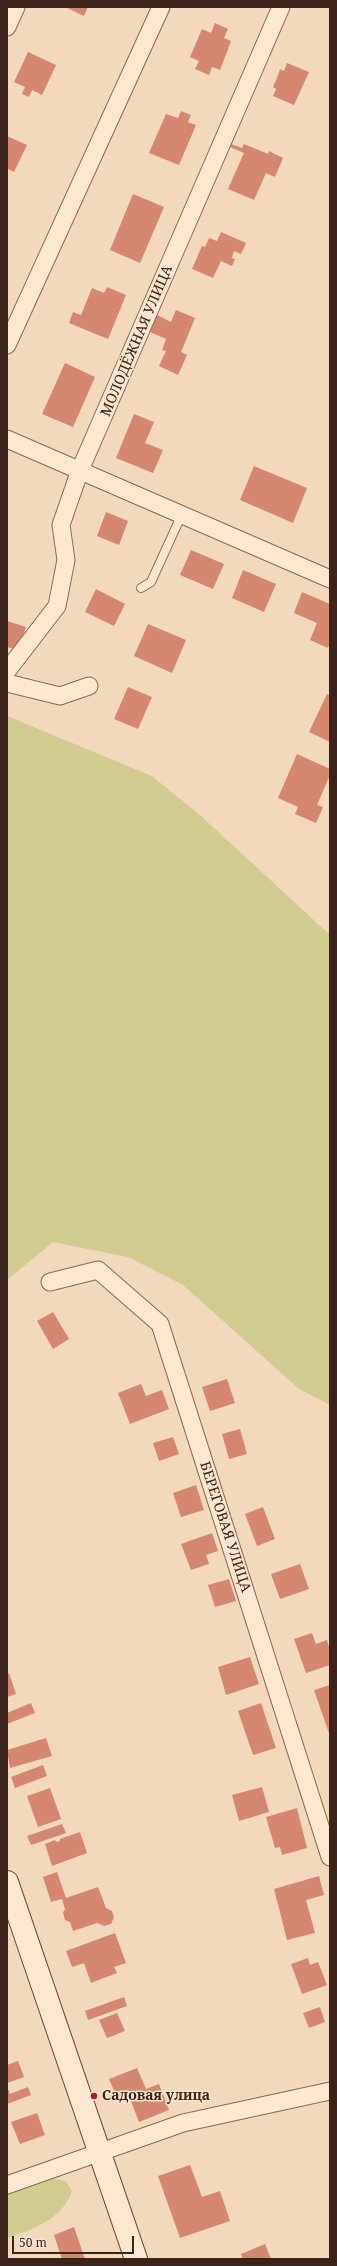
<!DOCTYPE html>
<html>
<head>
<meta charset="utf-8">
<style>
  body { margin:0 }
  #map { position:relative; width:337px; height:2266px; overflow:hidden; background:#f2d9bd; font-family:"Noto Serif",serif }
  canvas { display:block }
  .frame { position:absolute; inset:0; border:8px solid #3a241b; pointer-events:none }
  .scale { position:absolute; left:12px; top:2236px; width:122px; height:18px; box-sizing:border-box; border:2px solid #3a241b; border-top:0; padding-left:5px; font-size:12px; line-height:14px; white-space:nowrap; color:#3a241b; -webkit-text-stroke:3px #f9e4cd; paint-order:stroke }
</style>
</head>
<body>
<div id="map">
<canvas width="337" height="2266"></canvas>
<div class="frame"></div>
<div class="scale">50 m</div>
</div>
<script>
const context = document.querySelector('canvas').getContext('2d');
context.lineJoin = 'round';
function paint(path, color) { context.fillStyle = color; context.fill(path, 'evenodd'); }
function strokePath(path, color, width, dash) { context.strokeStyle = color; context.lineWidth = width; context.lineCap = dash ? 'butt' : 'round'; context.setLineDash(dash || []); context.stroke(path); }
function label(font, color, halo, rows, align = 'center') {
  context.font = font + ' "Noto Serif",serif'; context.lineWidth = 3; context.setLineDash([]); context.textBaseline = 'middle'; context.strokeStyle = halo; context.fillStyle = color; for (const [text, x, y, turn = 0] of rows) {
    context.save(); context.translate(x, y); context.rotate((+turn || 0) * Math.PI / 180); context.textAlign = isNaN(turn) ? turn : align; if (halo) context.strokeText(text, 0, 0); context.fillText(text, 0, 0); context.restore();
  }
}
paint(new Path2D(`
  M7 716 152 776 201 816 330 935V1405L299 1389 183 1285 128 1257 53 1242 7 1280Z
  M44 2177 66 2181 72 2191C63 2219 32 2230 7 2238V2191Z`), '#d1cd90');
paint(new Path2D(`
  M65 7H88L84 16Z
  M215 23 228 29 224 38 231 41 220 70 212 67 209 75 195 69 199 61 190 57 202 29 211 33Z
  M28 52 56 65 42 95 32 90 29 97 22 94 25 87 14 82Z
  M287 63 309 72 294 105 273 96 276 89 273 87 277 78 280 69 284 71Z
  M181 111 191 115 188 122 196 125 179 165 149 153 166 114 178 118Z
  M7 136 27 145 14 172 8 169 7 172Z
  M231 144 242 148 244 144 268 154 269 151 283 158 275 177 266 173 254 200 228 189 244 153 230 147Z
  M133 194 164 207 140 263 110 250Z
  M221 232 246 243 241 254 234 251 232 258 235 259 232 266 221 261 213 278 192 269 202 246 205 247 209 238 217 241Z
  M107 287 126 295 108 339 69 323 73 312 81 315 92 288 104 293Z
  M176 310 195 318 181 352 187 355 178 375 159 366 166 351 162 350 166 339 150 332 157 315 171 322Z
  M65 363 95 377 73 427 42 414Z
  M134 414 154 422 145 443 163 450 153 473 116 458Z
  M254 466 307 488 293 523 240 500Z
  M106 512 128 521 119 545 97 536Z
  M191 550 224 564 213 589 180 575Z
  M243 570 276 584 264 612 232 598Z
  M96 589 125 604 114 626 85 612Z
  M302 592 330 604V643L328 648 310 640 317 623 294 613Z
  M7 621 26 627 18 650 7 647Z
  M148 624 186 640 172 673 134 656Z
  M128 687 152 697 138 729 114 719Z
  M327 694 330 696V742L309 732Z
  M297 754 330 769V775L317 805 323 807 316 823 295 814 298 807 278 798Z
  M53 1312 69 1339 53 1349 37 1321Z
  M227 1379 235 1403 210 1411 202 1387Z
  M141 1384 146 1396 162 1390 169 1409 130 1424 118 1393Z
  M240 1429 247 1454 229 1459 222 1434Z
  M173 1437 179 1454 159 1461 153 1443Z
  M196 1485 204 1510 181 1517 173 1493Z
  M263 1507 275 1539 257 1546 245 1514Z
  M212 1533 218 1551 206 1555 209 1564 191 1570 181 1544Z
  M300 1564 309 1589 280 1599 271 1574Z
  M229 1579 236 1601 215 1607 208 1585Z
  M312 1633 316 1644 327 1640 330 1650V1665L306 1673 294 1639Z
  M250 1657 259 1684 226 1695 218 1667Z
  M9 1673 16 1694 7 1697V1674Z
  M330 1685V1736L314 1690Z
  M31 1703 35 1713 7 1724V1713Z
  M261 1703 276 1748 253 1755 238 1711Z
  M46 1738 52 1756 10 1768 7 1750Z
  M43 1765 47 1776 15 1788 11 1777Z
  M262 1787 269 1812 239 1821 232 1795Z
  M50 1788 61 1819 38 1827 27 1796Z
  M297 1808 307 1848 282 1855 280 1847 275 1848 266 1817Z
  M62 1824 66 1833 31 1845 27 1836Z
  M80 1832 87 1853 52 1866 45 1844 55 1840 56 1842 60 1841V1839Z
  M57 1872 66 1898 98 1887 106 1908 112 1911 114 1917 111 1924 104 1926 97 1923 73 1931 70 1922 65 1920 63 1913 65 1909 62 1899 51 1902 43 1877Z
  M319 1876 324 1895 306 1900 315 1933 287 1940 274 1889Z
  M115 1933 126 1963 114 1967 117 1973 91 1983 84 1963 72 1967 66 1951Z
  M308 1958 310 1965 318 1962 327 1985 302 1994 291 1964Z
  M124 1997 127 2006 88 2020 85 2011Z
  M320 2007 325 2022 309 2028 303 2013Z
  M117 2013 125 2031 107 2038 99 2020Z
  M18 2061 24 2077 7 2083V2065Z
  M137 2068 146 2089 159 2084 169 2110 139 2122 129 2096 118 2100 109 2079Z
  M7 2086 10 2094 28 2087 31 2095 7 2104Z
  M37 2113 45 2135 20 2144 11 2122Z
  M190 2165 202 2197 220 2191 230 2221 180 2238 158 2176Z
  M74 2227 85 2259H62L54 2235Z
  M265 2244 271 2259H243L241 2254Z`), '#d5876f');
const lane = new Path2D(`
  M141 588 151 582 182 514`);
const street = new Path2D(`
  M7 27 16 7
  M7 345 161 7
  M7 439 330 579
  M7 671 57 606 66 560 61 525 80 470 281 7
  M7 683 60 696 89 686
  M50 1282 98 1270 160 1324 330 1857
  M7 2185 183 2123 330 2091`);
const secondary = new Path2D(`
  M7 1882 136 2259`);
strokePath(lane, '#8c6854', 10);
strokePath(street, '#8c6854', 19);
strokePath(secondary, '#6e4938', 24);
strokePath(lane, '#fce7d1', 8);
strokePath(street, '#fce7d1', 17);
strokePath(secondary, '#fce7d1', 22);
for (const [x, y, r, color] of [
  [94,2096,4,"#a11e37"]
]) { const dot = new Path2D(); dot.arc(x, y, r, 0, 2 * Math.PI); context.fillStyle = color; context.fill(dot); strokePath(dot, '#f9e4cd', 1.5); }
label('14px', '#3a241b', '#f9e4cd', [
  ["МОЛОДЁЖНАЯ УЛИЦА",137,341,-67],
  ["БЕРЕГОВАЯ УЛИЦА",225,1527,72]
]);
label('bold 14px', '#3a241b', '#f9e4cd', [
  ["Садовая улица",102,2096]
], 'left');
</script>
</body>
</html>
